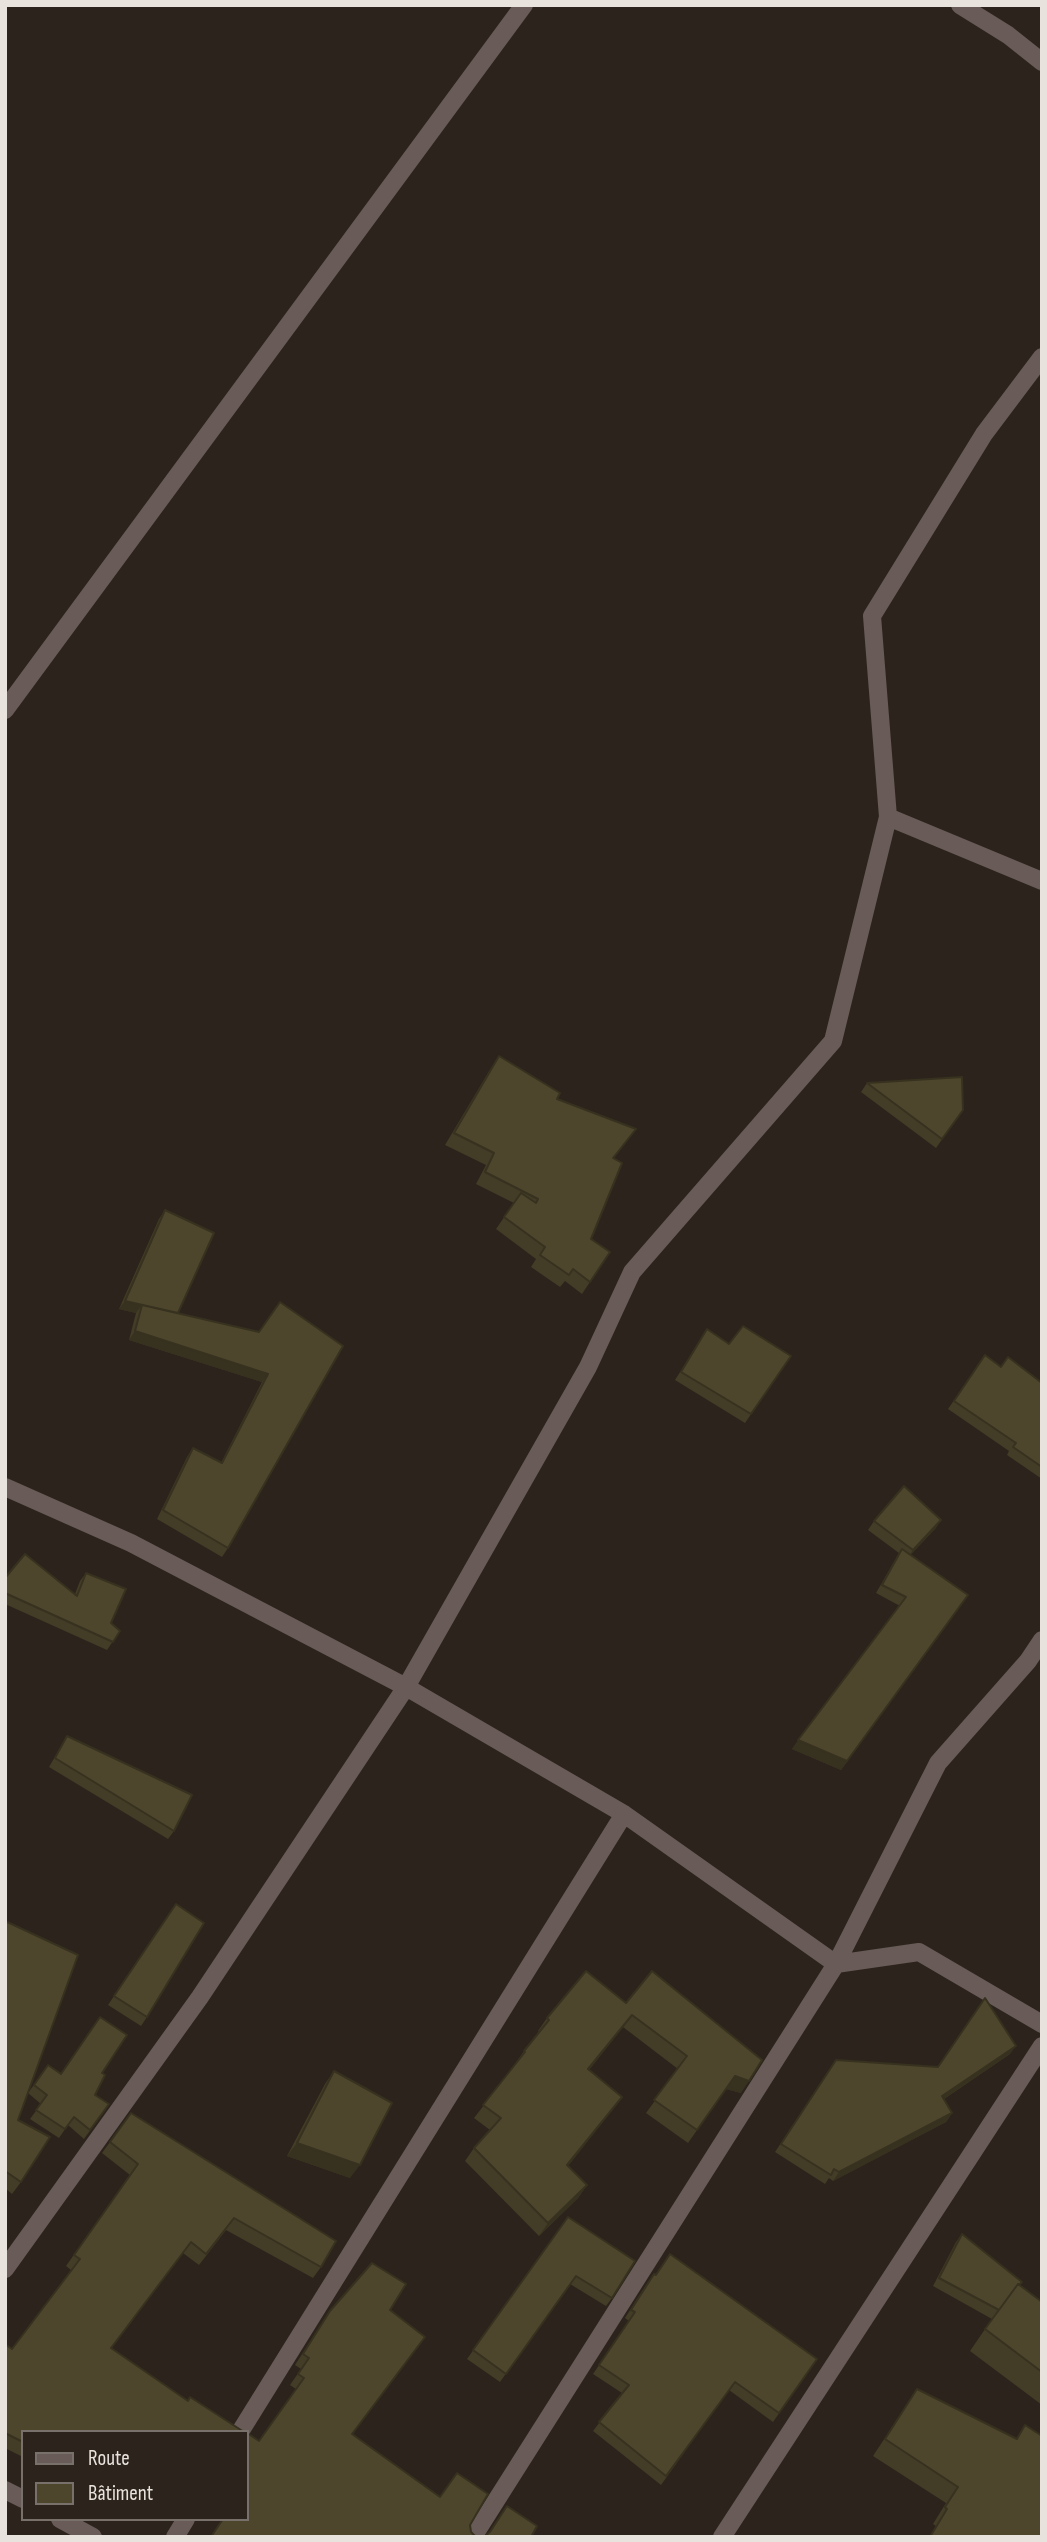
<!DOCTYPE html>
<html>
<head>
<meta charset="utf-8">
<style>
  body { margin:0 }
  #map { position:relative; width:1047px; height:2542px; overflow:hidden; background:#2c241c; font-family:"Sofia Sans Condensed",sans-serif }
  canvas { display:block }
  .frame { position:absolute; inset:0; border:7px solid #e9e3de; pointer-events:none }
  .legend { position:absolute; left:21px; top:2430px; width:228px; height:91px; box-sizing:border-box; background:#2c241c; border:2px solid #78706a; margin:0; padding:9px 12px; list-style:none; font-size:21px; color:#e9e3de }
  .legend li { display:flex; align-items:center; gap:14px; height:35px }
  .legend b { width:35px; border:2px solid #78706a }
</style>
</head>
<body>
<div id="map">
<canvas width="1047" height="2542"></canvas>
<div class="frame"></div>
<ul class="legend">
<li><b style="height:9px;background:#695b58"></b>Route</li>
<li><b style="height:19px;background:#4e462c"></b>Bâtiment</li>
</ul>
</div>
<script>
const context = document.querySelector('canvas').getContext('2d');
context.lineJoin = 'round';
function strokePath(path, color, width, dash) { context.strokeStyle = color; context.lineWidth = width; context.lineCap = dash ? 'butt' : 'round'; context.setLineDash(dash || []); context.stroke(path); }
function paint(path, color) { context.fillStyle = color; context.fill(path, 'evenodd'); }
strokePath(new Path2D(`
  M960 5 1008 35 1042 62
  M5 710 524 5
  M888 817 1042 881
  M5 1487 131 1543 406 1687 624 1814 836 1964 919 1952 1042 2024
  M5 2269 200 1997 406 1687 588 1367 632 1272 833 1041 888 817 872 616 984 434 1042 357
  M240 2432 624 1814
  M5 2490 23 2499
  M60 2519 93 2537
  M175 2537 186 2519
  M473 2537 836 1964 938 1763 1028 1661 1042 1640
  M722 2537 1042 2046`), '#695b58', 18);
paint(new Path2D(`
  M499 1056 557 1099 627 1141 614 1158 591 1239 610 1252 582 1294 565 1281 560 1287 531 1267 536 1259 496 1229 514 1203 476 1184 486 1165 445 1145 491 1068Z
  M867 1083 963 1110 936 1148 861 1092Z
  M165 1210 178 1313 259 1332 343 1346 228 1548 222 1557 157 1519 187 1457 193 1448 221 1463 262 1382 129 1340 136 1313 119 1309 159 1219Z
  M707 1329 729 1344 791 1356 745 1423 675 1380Z
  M985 1355 1001 1367 1042 1383V1479L1007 1455 1009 1451 948 1409Z
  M941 1520 935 1529 910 1555 968 1595 841 1770 792 1749 900 1606 876 1593 899 1553 868 1530 874 1521Z
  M86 1573 111 1623 120 1631 107 1650 5 1604V1578L75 1594 80 1581Z
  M67 1736 174 1831 168 1839 49 1767Z
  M176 1904 147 2017 141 2026 108 2005Z
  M5 1921 28 2093 48 2065 61 2073H102L95 2095 109 2104 84 2139 68 2125 59 2138 30 2119 41 2104 28 2093 18 2120 21 2182 12 2194 5 2188Z
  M626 2003 741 2093 726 2089 688 2143 646 2113 678 2069 623 2027 589 2070 613 2109 568 2166 587 2185 578 2198 539 2236 465 2161 474 2148 490 2130 474 2118 516 2064H515L524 2051 540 2032 538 2031 547 2018Z
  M1010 2054 944 2099 952 2113 946 2122 833 2181 829 2178 825 2184 775 2152 836 2060 937 2067Z
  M334 2071 350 2178 287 2156 325 2084Z
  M131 2113 321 2267 313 2278 226 2230 199 2265 183 2253 111 2349 188 2401 244 2432H23V2457L5 2448V2344L12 2349 71 2270 66 2266 130 2175 102 2153Z
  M568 2217 612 2298 606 2306 570 2284 500 2382 467 2359Z
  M962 2234 1020 2285 1042 2302V2405L970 2351 992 2319 933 2286 956 2242Z
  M648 2282 817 2359 773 2422 729 2390 661 2485 593 2431 622 2393 593 2374 629 2321 625 2318Z
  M390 2310 352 2435 470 2525 471 2532 475 2536H485L489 2534 507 2506 531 2537H210L247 2519 259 2441 296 2389 290 2385 301 2369 295 2365 330 2311Z
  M917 2389 1016 2439 1025 2425 1042 2537H929L936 2526 933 2524 946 2503 873 2456Z`), '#433c26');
paint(new Path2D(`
  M125 1301 142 1305 136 1313 119 1309Z
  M135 1331 268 1374 262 1382 129 1340Z
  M941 1520 935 1529 907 1559 913 1550Z
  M962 1604 841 1770 792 1749 798 1740Z
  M632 2015 623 2027 579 2081 588 2069Z
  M1016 2046 1010 2054 936 2104 942 2096Z
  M735 2076 749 2081 741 2093 726 2089Z
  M622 2097 613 2109 558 2178 567 2165Z
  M952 2113 946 2122 833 2181 839 2172Z
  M297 2143 360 2165 350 2178 287 2156Z
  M587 2185 578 2198 539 2236 548 2223Z`), '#37311f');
const building = new Path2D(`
  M499 1056 560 1093 557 1099 636 1129 613 1158 622 1163 591 1239 610 1252 590 1282 573 1269 569 1275 540 1255 545 1247 504 1217 521 1193 536 1203 538 1199 485 1172 494 1153 454 1133Z
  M962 1077 963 1110 942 1139 867 1083Z
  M165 1210 214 1233 178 1313 125 1301Z
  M280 1302 343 1346 228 1548 163 1510 193 1448 222 1463 268 1374 135 1331 142 1305 259 1332Z
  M743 1326 791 1356 751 1414 681 1372 707 1329 729 1344Z
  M985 1355 1001 1367 1008 1357 1042 1383V1467L1013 1447 1016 1443 954 1401Z
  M904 1486 941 1520 913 1550 874 1521Z
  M902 1549 968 1595 847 1761 798 1740 906 1597 882 1585Z
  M25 1554 77 1596 86 1573 126 1589 111 1623 120 1631 113 1642 5 1593V1578Z
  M67 1736 192 1795 174 1831 55 1758Z
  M176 1904 204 1923 147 2017 114 1996Z
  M5 1921 78 1955 18 2120 50 2137 21 2182 5 2171Z
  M586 1971 626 2003 652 1971 762 2060 749 2081 735 2076 697 2130 654 2100 687 2056 632 2015 588 2069 622 2097 567 2165 587 2185 548 2223 474 2148 501 2118 483 2105 525 2052 524 2051 549 2020 547 2018Z
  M985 1998 1016 2046 942 2096 952 2113 839 2172 834 2169 831 2175 781 2144 836 2060 938 2067Z
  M100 2017 127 2035 102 2073 105 2075 95 2095 109 2104 90 2130 74 2117 65 2129 36 2110 47 2095 34 2085 48 2065 61 2074Z
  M334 2071 392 2103 360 2165 297 2143Z
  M131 2113 336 2241 321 2267 234 2218 206 2254 191 2242 111 2348 188 2401 190 2397 244 2432H23V2442L5 2433V2344L12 2349 80 2259 74 2255 138 2164 110 2142Z
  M568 2217 635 2261 612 2298 576 2276 506 2374 473 2350Z
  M962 2234 1022 2282 1019 2285 1018 2284 999 2310 939 2278Z
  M670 2254 817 2359 779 2413 735 2382 666 2476 599 2422 629 2385 599 2365 635 2312 631 2310 654 2274 656 2275Z
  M372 2263 406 2284 390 2310 425 2337 352 2434 440 2497 457 2473 488 2494 470 2525 471 2532 475 2536H485L490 2532 507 2506 537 2526 531 2537H211L223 2519H247V2433L259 2441 304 2378 298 2374 309 2358 303 2354 330 2311Z
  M1018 2284 1042 2302V2372L985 2329Z
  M917 2389 1017 2439 1025 2425 1042 2436V2537H930L947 2509 945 2507 958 2487 885 2439Z`);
paint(building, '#4e462c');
strokePath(building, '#37311f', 2);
</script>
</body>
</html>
